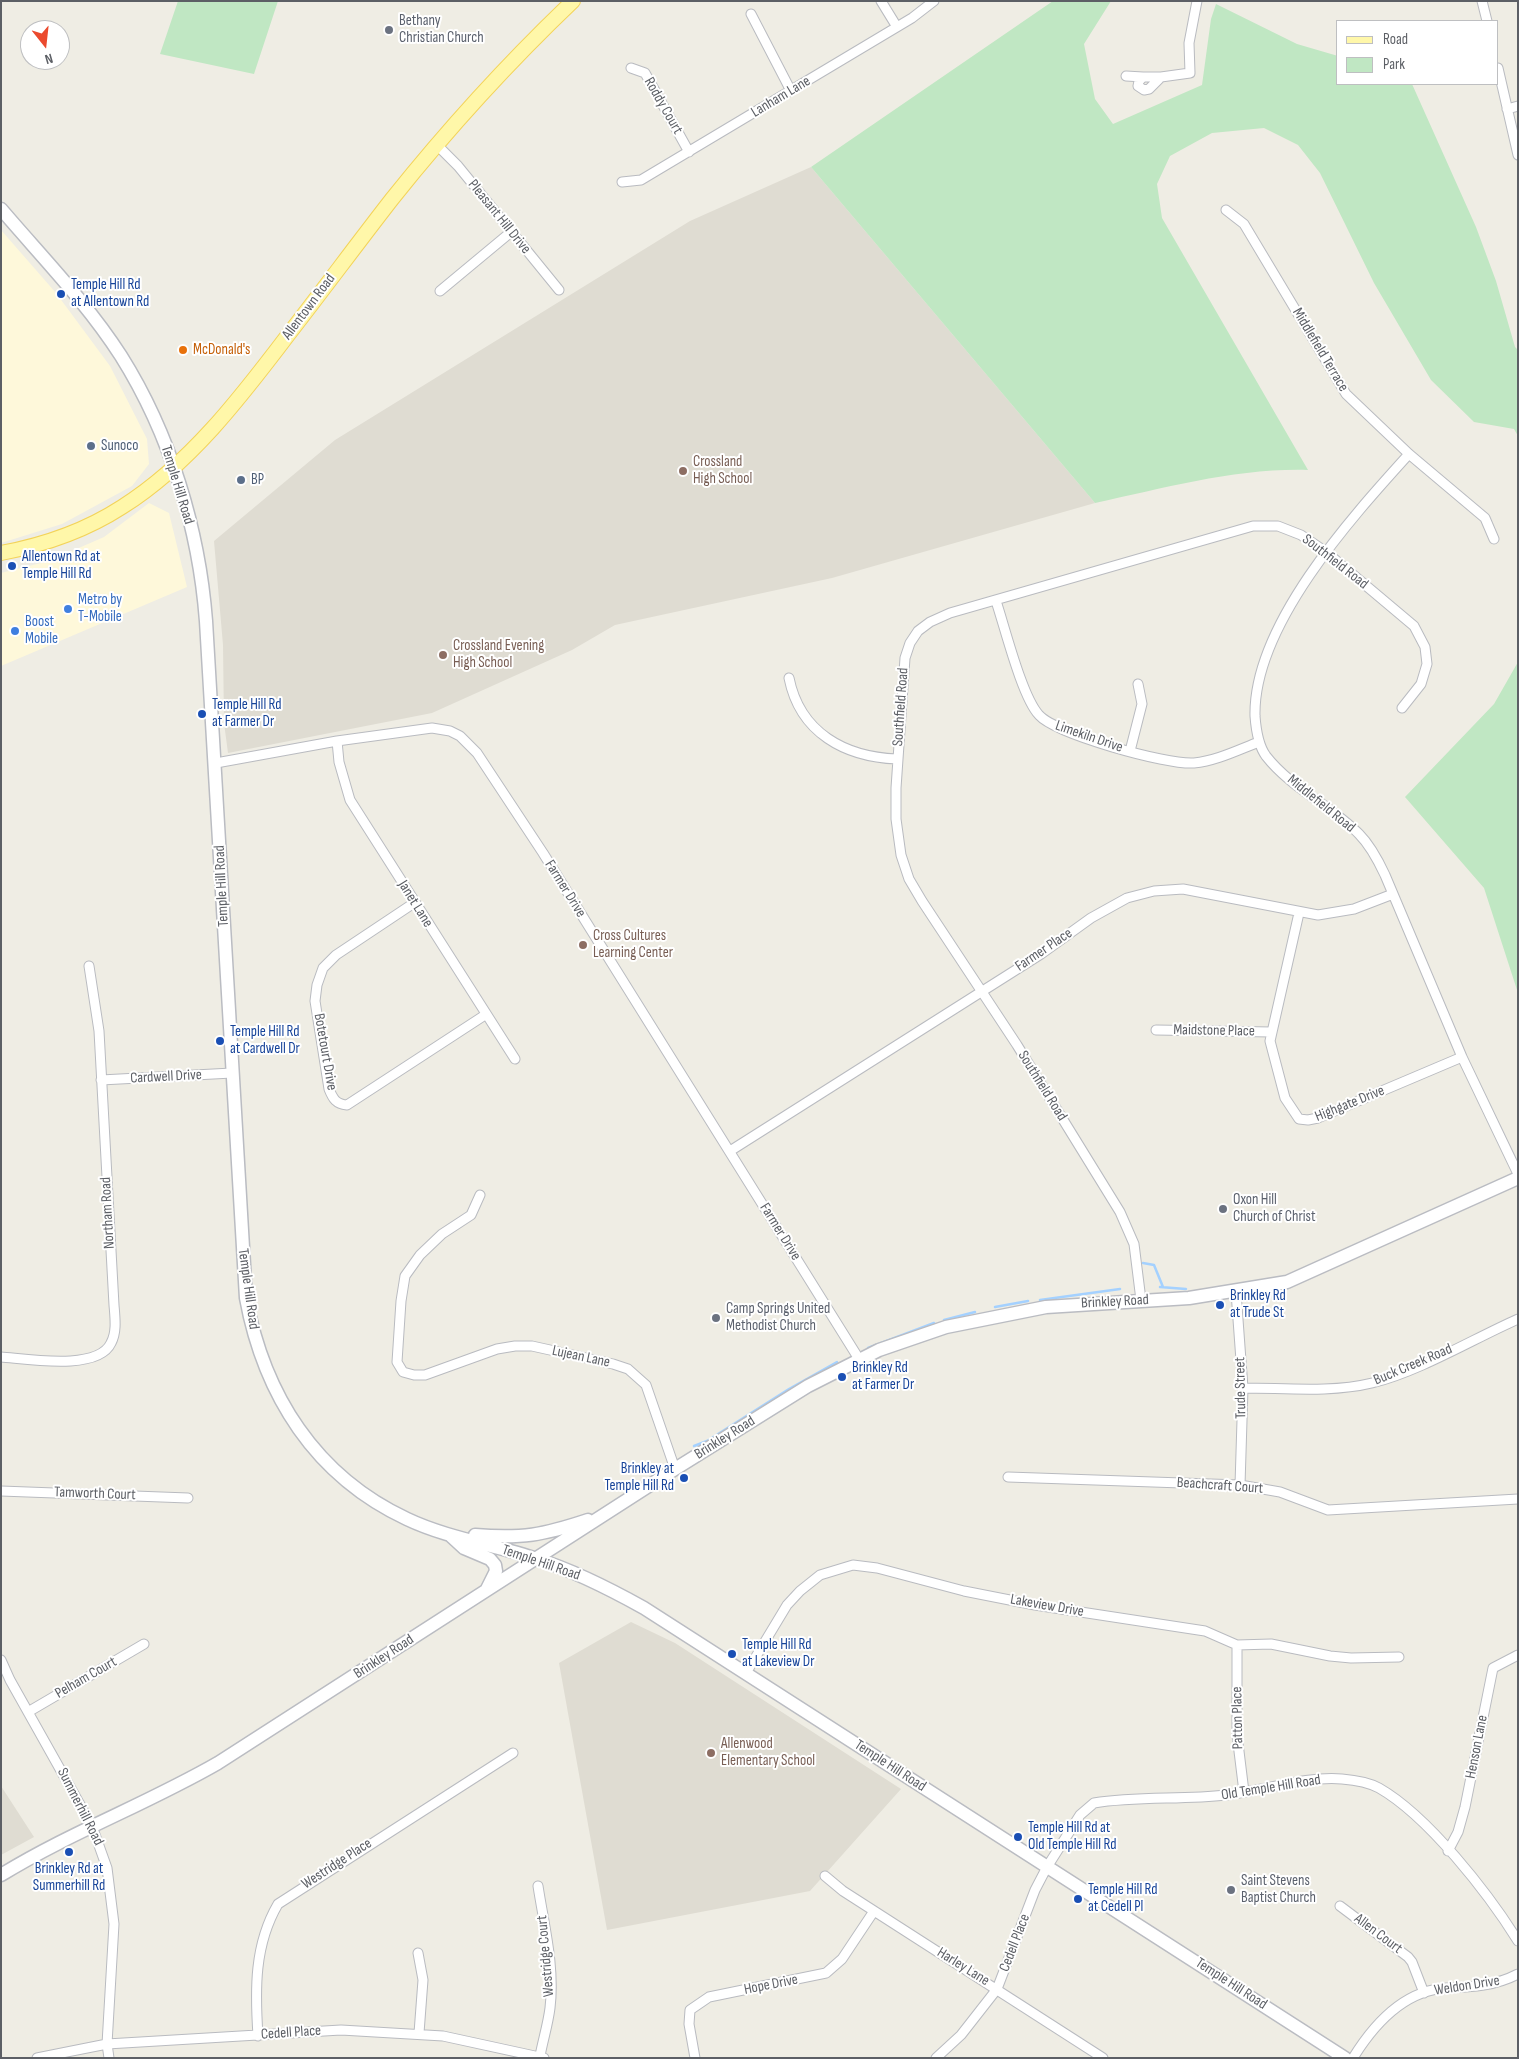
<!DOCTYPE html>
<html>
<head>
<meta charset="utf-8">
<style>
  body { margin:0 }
  #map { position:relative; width:1519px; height:2059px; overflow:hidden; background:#efede4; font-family:"Sofia Sans Condensed",sans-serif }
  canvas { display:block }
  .frame { position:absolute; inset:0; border:2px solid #5c5f65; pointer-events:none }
  .legend { position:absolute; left:1336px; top:20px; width:162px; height:65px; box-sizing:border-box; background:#fff; border:1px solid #bebfc1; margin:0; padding:6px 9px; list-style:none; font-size:15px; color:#5c5f65 }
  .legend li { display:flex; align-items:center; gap:10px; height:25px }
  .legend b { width:25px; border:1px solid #bebfc1 }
  .north { position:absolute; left:20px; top:20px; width:50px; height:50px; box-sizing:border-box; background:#fff; border:1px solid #bebfc1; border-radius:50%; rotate:164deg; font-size:14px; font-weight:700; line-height:20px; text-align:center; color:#5c5f65 }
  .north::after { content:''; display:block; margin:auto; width:18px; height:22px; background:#eb4a2e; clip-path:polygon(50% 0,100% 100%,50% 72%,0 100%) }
</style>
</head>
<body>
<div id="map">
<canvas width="1519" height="2059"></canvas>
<div class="frame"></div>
<ul class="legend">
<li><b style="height:6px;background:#fff7a9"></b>Road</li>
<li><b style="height:14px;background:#c0e7c3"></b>Park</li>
</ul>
<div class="north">N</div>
</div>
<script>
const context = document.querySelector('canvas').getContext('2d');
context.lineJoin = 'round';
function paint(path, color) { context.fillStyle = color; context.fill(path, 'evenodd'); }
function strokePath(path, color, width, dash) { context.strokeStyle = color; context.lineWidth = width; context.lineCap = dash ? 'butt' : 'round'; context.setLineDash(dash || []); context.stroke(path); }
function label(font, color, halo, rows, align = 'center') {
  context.font = font + ' "Sofia Sans Condensed",sans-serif'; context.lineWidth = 4; context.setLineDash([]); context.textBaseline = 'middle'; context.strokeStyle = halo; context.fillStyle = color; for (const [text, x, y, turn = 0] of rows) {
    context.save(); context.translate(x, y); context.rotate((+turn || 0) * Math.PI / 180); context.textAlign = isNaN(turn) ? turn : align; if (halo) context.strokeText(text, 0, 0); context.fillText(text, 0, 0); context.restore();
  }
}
paint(new Path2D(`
  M1 230 56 293 110 366 147 439 149 464 132 486 62 524 1 543Z
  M149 503 169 513 187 587 1 666V573L49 561 104 537Z`), '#fef8da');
paint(new Path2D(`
  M811 167 1095 503 832 578 615 625 572 650 432 713 228 753 224 723 223 645 214 541 335 440 690 221Z
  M631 1622 675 1643 901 1789 810 1891 607 1930 559 1663Z
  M1 1786 34 1837 1 1855Z`), '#dfdcd2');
paint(new Path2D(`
  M178 1H278L254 74 160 54Z
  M1053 1H1111L1084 44 1095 99 1113 124 1202 85 1211 19 1216 4 1297 44 1338 56V84H1412L1476 227 1496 281 1515 347 1518 350V436L1514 429 1474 422 1431 380 1374 283 1320 173 1298 145 1264 128 1212 133 1170 156 1157 184 1162 218 1308 470C1236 468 1166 488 1095 503L811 167Z
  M1518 662V993L1484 888 1405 797 1494 704Z`), '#c0e7c3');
strokePath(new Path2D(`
  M1143 1263 1154 1265 1163 1287
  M1160 1287 1186 1289
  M1040 1300 1120 1289
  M995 1307 1028 1301
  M944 1320 975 1312
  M868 1348 934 1323
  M694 1446 707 1441 789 1389 837 1362`), '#a4d1ff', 2.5);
const minor = new Path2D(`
  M881 1 897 27
  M1482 1 1487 21
  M751 14 791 91
  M631 68 645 73 689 152
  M1498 68 1518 155
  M1126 76 1143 77
  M1161 77H1143L1139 81 1138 86 1144 90 1149 89 1161 77 1190 73 1189 43 1197 1
  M1507 109 1518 106
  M437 145 458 166 559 290
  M622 182 641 180 912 18 934 1
  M1226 210 1244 224 1346 394 1409 454 1485 518 1494 539
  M440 291 511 232
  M1409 454C1351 518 1253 626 1255 716 1256 730 1258 745 1266 756 1291 788 1330 805 1359 834 1370 845 1378 860 1385 875L1462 1057 1518 1174
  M996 601C1005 628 1022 697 1039 715 1056 734 1166 765 1194 763 1216 761 1238 750 1259 742
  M789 678C800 733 845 757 897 759
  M337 741 339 762 350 800 515 1059
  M1130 751 1142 704 1138 684
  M216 763 337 741 432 728 450 731 460 736 477 753 543 853 859 1359
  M414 903 336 955 323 968 317 985 315 1001 329 1089C333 1099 336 1104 347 1105L485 1015
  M1299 913 1270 1041 1285 1098 1299 1119 1308 1120 1318 1118 1462 1057
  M1156 1030 1271 1032
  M101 1080 232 1073
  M730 1151 1041 954 1091 918 1127 898 1154 891 1183 889 1318 915 1354 909 1393 894
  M480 1195 471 1215 442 1234 420 1255 405 1276 401 1301 397 1362 403 1372 414 1375H425L497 1349 515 1346H532L613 1364 628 1369 646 1385 675 1469
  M1236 1292 1243 1388 1240 1485
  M1141 1300 1134 1244 1120 1212 1017 1045 922 901 909 879 901 855 896 819V788L905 658 910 643 918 631 930 622 950 613 1253 526H1278L1301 535 1326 552 1414 626 1425 647 1427 664 1421 684 1402 708
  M1 1357C28 1359 98 1371 111 1343 117 1332 115 1318 114 1305L99 1031 89 966
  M1243 1388C1285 1388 1331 1393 1372 1383 1418 1372 1473 1339 1518 1319
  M1008 1477 1240 1485 1280 1492 1328 1510 1518 1499
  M1 1491 188 1498
  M1237 1645V1735L1244 1792
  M1 1660 10 1680 92 1826 107 1868 114 1924 107 2044 109 2058
  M746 1673 787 1605 800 1591 820 1575 853 1565 877 1568 964 1591 1035 1605 1205 1631 1237 1645 1271 1644 1330 1656 1351 1658 1399 1657
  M28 1712 144 1644
  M1448 1851 1458 1832 1465 1807 1493 1668 1518 1655
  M825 1876 843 1891 1103 2058
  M538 1886C544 1925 555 1967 550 2008 548 2024 543 2040 540 2056
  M1340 1906 1408 1957 1412 1962 1424 1993
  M418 1953 423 1980 419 2033
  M258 2036C255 1990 254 1945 278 1904L513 1753
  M37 2058 107 2044 341 2030 443 2036 544 2058
  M695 2058 689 2024 690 2010 709 1997 826 1973 842 1959 874 1911
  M936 2058 961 2035 997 1989 1035 1890 1047 1867 1080 1815 1094 1803C1137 1796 1182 1800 1226 1795 1265 1791 1303 1776 1342 1779 1354 1780 1368 1782 1379 1788 1428 1816 1488 1893 1518 1941
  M1353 2058C1374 2024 1404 1990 1447 1988 1473 1987 1495 1986 1518 1974`);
const secondary = new Path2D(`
  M1 209C42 257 87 303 121 356 170 434 199 529 206 621L246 1298C264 1395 315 1476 407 1519 447 1538 495 1545 537 1559 575 1571 610 1589 644 1608L1345 2058
  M475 1535C522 1539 543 1535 588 1520
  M451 1536 464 1548 490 1559 495 1565 496 1571 487 1589
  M1 1875C71 1832 147 1804 218 1763L675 1469 808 1386 879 1350 946 1327 1046 1307 1189 1298 1287 1282 1518 1178`);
const primary = new Path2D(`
  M1 553C44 545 85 531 122 507 189 465 241 397 288 335 323 290 357 244 392 199 448 129 508 63 573 1`);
strokePath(minor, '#b9bbc0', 11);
strokePath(secondary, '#babcc2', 15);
strokePath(primary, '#f3d359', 16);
strokePath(minor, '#fff', 9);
strokePath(secondary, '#fff', 12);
strokePath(primary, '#fff7a9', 14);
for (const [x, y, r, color] of [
  [389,30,5,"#6b7280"],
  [61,294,5,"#1a4fb4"],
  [183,350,5,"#e8710a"],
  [91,446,5,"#5c6f8a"],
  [683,471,5,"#8d6e63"],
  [241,480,5,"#5c6f8a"],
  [12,566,5,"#1a4fb4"],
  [68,609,5,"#3f7fe0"],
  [15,631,5,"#3f7fe0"],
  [443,655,5,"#8d6e63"],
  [202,714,5,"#1a4fb4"],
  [583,945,5,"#8d6e63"],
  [220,1041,5,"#1a4fb4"],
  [1223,1209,5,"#6b7280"],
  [1220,1305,5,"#1a4fb4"],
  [716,1318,5,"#6b7280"],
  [842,1377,5,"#1a4fb4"],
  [684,1478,5,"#1a4fb4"],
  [732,1654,5,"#1a4fb4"],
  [711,1753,5,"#8d6e63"],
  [1018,1837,5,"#1a4fb4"],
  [69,1852,5,"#1a4fb4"],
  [1231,1890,5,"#6b7280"],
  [1078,1899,5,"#1a4fb4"]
]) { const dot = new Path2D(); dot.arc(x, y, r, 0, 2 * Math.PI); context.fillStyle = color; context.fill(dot); strokePath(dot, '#fff', 2); }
label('15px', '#5b616d', '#fff', [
  ["Bethany",399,21],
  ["Christian Church",399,38],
  ["Oxon Hill",1233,1200],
  ["Church of Christ",1233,1217],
  ["Camp Springs United",726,1309],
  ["Methodist Church",726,1326],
  ["Saint Stevens",1241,1881],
  ["Baptist Church",1241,1898]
], 'left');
label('15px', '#5c5f65', '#fff', [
  ["Lanham Lane",781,97,-31],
  ["Roddy Court",663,106,60],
  ["Pleasant Hill Drive",499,217,51],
  ["Allentown Road",309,307,-53],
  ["Middlefield Terrace",1320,350,59],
  ["Temple Hill Road",177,485,73],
  ["Southfield Road",1335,562,38],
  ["Southfield Road",901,707,-86],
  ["Limekiln Drive",1089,737,19],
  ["Middlefield Road",1321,804,39],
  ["Temple Hill Road",222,886,-93],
  ["Farmer Drive",565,889,58],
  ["Janet Lane",415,904,58],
  ["Farmer Place",1044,950,-34],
  ["Maidstone Place",1214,1031,1],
  ["Botetourt Drive",325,1052,80],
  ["Cardwell Drive",166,1077,-3],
  ["Southfield Road",1042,1086,58],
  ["Highgate Drive",1350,1104,-22],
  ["Northam Road",108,1213,-93],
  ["Farmer Drive",780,1232,58],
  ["Temple Hill Road",248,1289,82],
  ["Brinkley Road",1115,1302,-3],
  ["Lujean Lane",581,1357,12],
  ["Buck Creek Road",1413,1365,-23],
  ["Trude Street",1241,1388,-91],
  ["Brinkley Road",725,1438,-32],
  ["Beachcraft Court",1220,1486,4],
  ["Tamworth Court",95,1494,2],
  ["Temple Hill Road",541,1563,19],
  ["Lakeview Drive",1047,1606,10],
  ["Brinkley Road",384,1657,-33],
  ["Pelham Court",86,1678,-30],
  ["Patton Place",1238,1718,-91],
  ["Henson Lane",1477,1747,-79],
  ["Temple Hill Road",890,1766,33],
  ["Old Temple Hill Road",1271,1788,-9],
  ["Summerhill Road",80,1807,63],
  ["Westridge Place",337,1864,-33],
  ["Allen Court",1378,1934,37],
  ["Cedell Place",1015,1943,-69],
  ["Westridge Court",546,1956,-95],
  ["Harley Lane",963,1967,32],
  ["Temple Hill Road",1231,1984,33],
  ["Hope Drive",771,1985,-11],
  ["Weldon Drive",1467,1986,-9],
  ["Cedell Place",291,2033,-4]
]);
label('15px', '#164399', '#fff', [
  ["Temple Hill Rd",71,285],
  ["at Allentown Rd",71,302],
  ["Allentown Rd at",22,557],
  ["Temple Hill Rd",22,574],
  ["Temple Hill Rd",212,705],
  ["at Farmer Dr",212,722],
  ["Temple Hill Rd",230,1032],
  ["at Cardwell Dr",230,1049],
  ["Brinkley Rd",1230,1296],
  ["at Trude St",1230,1313],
  ["Brinkley Rd",852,1368],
  ["at Farmer Dr",852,1385],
  ["Brinkley at",674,1469,"right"],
  ["Temple Hill Rd",674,1486,"right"],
  ["Temple Hill Rd",742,1645],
  ["at Lakeview Dr",742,1662],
  ["Temple Hill Rd at",1028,1828],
  ["Old Temple Hill Rd",1028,1845],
  ["Brinkley Rd at",69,1869,"center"],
  ["Summerhill Rd",69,1886,"center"],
  ["Temple Hill Rd",1088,1890],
  ["at Cedell Pl",1088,1907]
], 'left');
label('15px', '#c56008', '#fff', [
  ["McDonald's",193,350]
], 'left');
label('15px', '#4e5e75', '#fff', [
  ["Sunoco",101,446],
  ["BP",251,480]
], 'left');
label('15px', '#785e54', '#fff', [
  ["Crossland",693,462],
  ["High School",693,479],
  ["Crossland Evening",453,646],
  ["High School",453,663],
  ["Cross Cultures",593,936],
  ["Learning Center",593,953],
  ["Allenwood",721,1744],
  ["Elementary School",721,1761]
], 'left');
label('15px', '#366cbe', '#fff', [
  ["Metro by",78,600],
  ["T-Mobile",78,617],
  ["Boost",25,622],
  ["Mobile",25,639]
], 'left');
</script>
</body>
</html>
